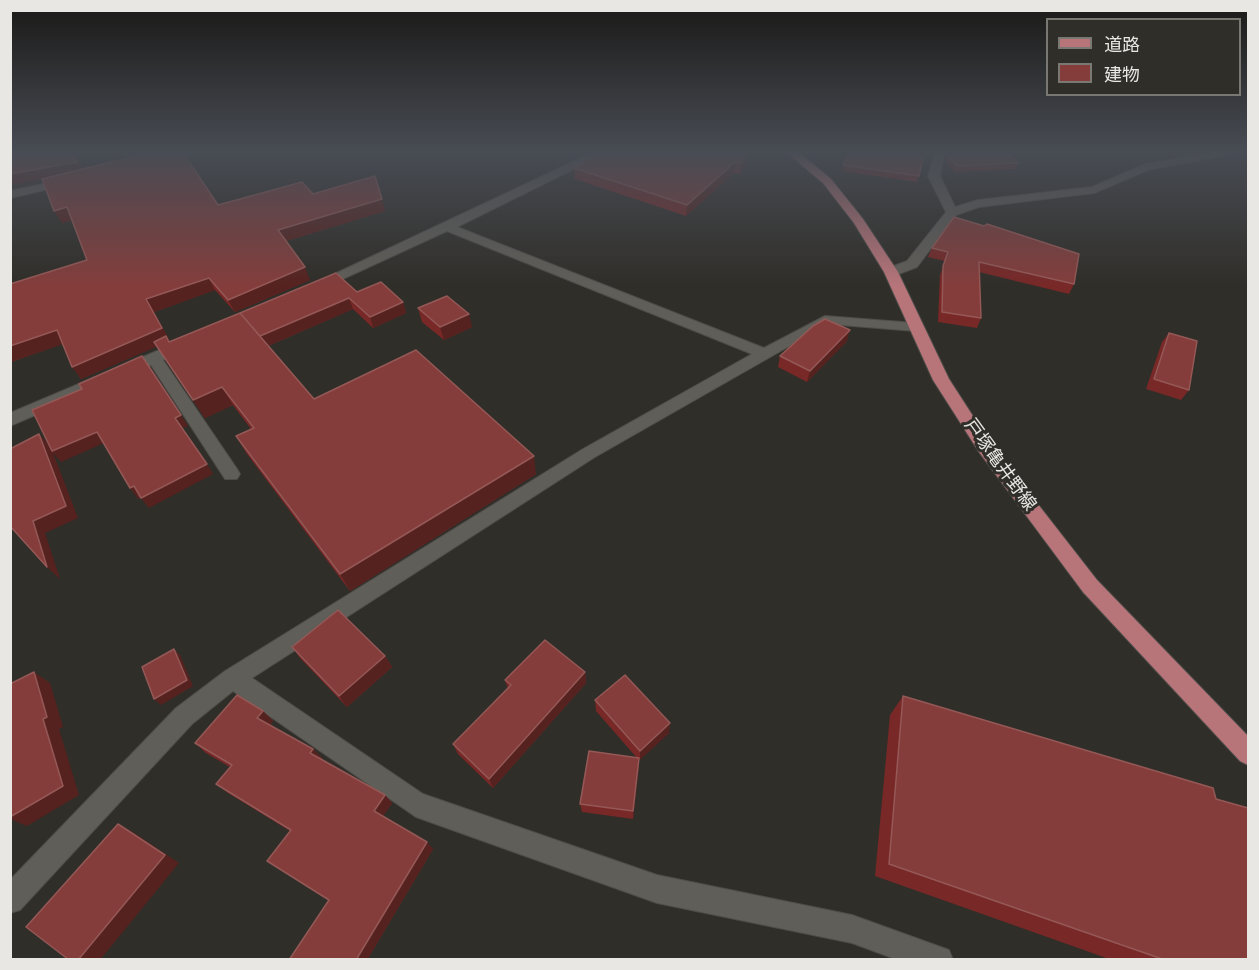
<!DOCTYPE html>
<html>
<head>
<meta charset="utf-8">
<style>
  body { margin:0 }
  #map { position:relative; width:1259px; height:970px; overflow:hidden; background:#302e29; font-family:Rubik,"Noto Sans JP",sans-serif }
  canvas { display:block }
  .frame { position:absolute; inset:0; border:12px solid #e8e7e3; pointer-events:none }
  .legend { position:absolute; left:1046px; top:18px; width:195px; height:78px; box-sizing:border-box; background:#302e29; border:2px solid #7a7873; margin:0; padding:8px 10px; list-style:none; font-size:18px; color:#e8e7e3 }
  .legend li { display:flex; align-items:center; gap:12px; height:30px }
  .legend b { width:30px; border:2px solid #7a7873 }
</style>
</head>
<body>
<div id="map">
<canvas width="1259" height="970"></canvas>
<div class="frame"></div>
<ul class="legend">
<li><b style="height:8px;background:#b7757a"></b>道路</li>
<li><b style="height:16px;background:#843d3b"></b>建物</li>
</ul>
</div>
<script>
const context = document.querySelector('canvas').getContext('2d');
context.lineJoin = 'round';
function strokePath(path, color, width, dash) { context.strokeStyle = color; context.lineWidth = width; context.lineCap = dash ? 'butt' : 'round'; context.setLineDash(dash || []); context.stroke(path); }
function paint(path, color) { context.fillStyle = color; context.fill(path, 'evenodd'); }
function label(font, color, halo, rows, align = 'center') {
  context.font = font + ' Rubik,"Noto Sans JP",sans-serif'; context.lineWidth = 6; context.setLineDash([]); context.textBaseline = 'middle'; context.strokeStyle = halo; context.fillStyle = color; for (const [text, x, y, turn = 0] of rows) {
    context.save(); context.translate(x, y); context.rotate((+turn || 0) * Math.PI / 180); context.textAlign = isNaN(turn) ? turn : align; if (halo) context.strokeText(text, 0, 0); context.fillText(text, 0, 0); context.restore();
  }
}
const minor = new Path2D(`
  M180 151H199L161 162 156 159Z
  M596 151H610L457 227 764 348 825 316 915 323 922 327 915 331 828 324 595 457 252 678 423 794 657 875 852 915 949 950 953 960H898L852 943 657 903 416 817 233 691 192 724 20 910 10 913V880L176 708 225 671 583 449 752 354 447 231 321 289 316 290 309 286Z
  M935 151H945L940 176 955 207 978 200 1092 187 1145 164 1221 151H1247L1148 170 1094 193 979 207 956 215 917 267 896 275H886V269L907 261 946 212 928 176Z
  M67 179 71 180V184L10 198V191Z
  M183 340 190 345 188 348 163 360 237 469 240 474 237 479H225L151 365 10 426V413Z`);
const major = new Path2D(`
  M785 151H797L831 179 863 219 898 272 949 379 991 444 1097 580 1248 736V765L1240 761 1083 592 979 452 933 380 884 272 854 223 823 183Z`);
strokePath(minor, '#4e4c48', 2);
strokePath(major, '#4e4c48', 2);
paint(minor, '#605e58');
paint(major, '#b7757a');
paint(new Path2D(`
  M141 151 218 205 313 194 385 211 286 241 310 280 235 312 215 290 154 312 170 342 357 292 403 302 406 313 373 328 353 309 268 346 314 399 536 474 350 591 247 454 236 436 251 429 233 405 205 418 157 346 81 379 62 344 11 362 87 260 72 220 62 223 42 179 10 185 142 155Z
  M601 151H751L740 174 734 173 686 216 575 179 574 168 601 152Z
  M925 151 917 182 842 171 843 165Z
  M947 151H1005L1019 163 1016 169 955 172 945 162Z
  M932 248 1074 284 1069 294 979 272 981 318 977 328 938 322 940 275 945 261 928 257Z
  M418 308 472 327 444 340 422 322Z
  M1169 333 1189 390 1181 400 1146 389 1162 342Z
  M847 341 807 382 778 367 780 356Z
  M292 647 385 656 392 667 347 707 300 658Z
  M585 672 586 683 493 788 458 754 453 744 508 689 505 680Z
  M903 696 1216 799 1248 960H1112L875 876 890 715Z
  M595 700 669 733 639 760 633 819 582 812 580 804 637 758 596 711Z
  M263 711 273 721 270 725 313 749 322 758 321 759 385 795 392 803 383 816 433 849 367 960H289L329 900 290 831 228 793 216 784 230 767 206 753 195 743Z`), '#782827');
paint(new Path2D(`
  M73 151H76L83 171 10 185V174Z
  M141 151H168L144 157Z
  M747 151H751L740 174 741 163Z
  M735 162 734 173 686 216 687 205Z
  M382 199 385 211 282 242 278 230Z
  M67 207 74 219 62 223 54 211Z
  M305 267 310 280 235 312 228 300Z
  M209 278 215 290 154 312 170 341 81 379 72 367 146 299Z
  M349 298 353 309 265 347 260 336Z
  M403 302 406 313 373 328 370 317Z
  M469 314 472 327 444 340 440 327Z
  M57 330 66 343 10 362V346Z
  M850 330 847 341 807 382 810 371Z
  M142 356 188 426 182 428 175 418Z
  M222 387 233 405 205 418 193 400Z
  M97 432 106 442 61 462 53 453 78 518 45 533 60 579 47 567 33 521 39 434 51 447Z
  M534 456 536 474 350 591 340 574Z
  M207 464 213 474 149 508 141 498Z
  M134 486 142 497 138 499 130 488Z
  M174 649 180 655 193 686 161 705 154 699Z
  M385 656 392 667 347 707 339 696Z
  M34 672 50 683 63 727 59 729 79 795 27 826 10 819V817L43 719Z
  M585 672 586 683 493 788 489 779Z
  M263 711 273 721 267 728 257 718Z
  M670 723 669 733 640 760V751Z
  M313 749 322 758 319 762 310 753Z
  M639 758V767L633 819V811Z
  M385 795 392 803 381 819 374 811Z
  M118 824 133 832 179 863 100 960H78Z
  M427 842 433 849 367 960H356Z`), '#56221f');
const building = new Path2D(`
  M10 151H73L77 162 10 174Z
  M156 151H182L218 205 302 182 313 194 375 176 382 199 278 230 305 267 228 300 209 278 146 299 162 328 72 367 57 330 10 346V284L87 260 67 207 54 211 42 179Z
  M603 151H747L741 163 735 162 687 205 574 168Z
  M850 151H925L919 176 843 165Z
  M948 151H1005L1019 163 957 166 947 156Z
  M954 217 984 226 987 224 1079 254 1074 284 979 262 981 318 942 312 943 266 948 252 932 248Z
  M336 273 357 292 381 282 403 302 370 317 349 298 260 336 240 313Z
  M447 296 469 314 440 327 418 308Z
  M240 313 314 399 416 350 534 456 340 574 236 436 254 428 222 387 193 400 154 342 166 336 169 342Z
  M825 319 850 330 810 371 780 356 813 326Z
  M1169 333 1197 341 1189 390 1154 379Z
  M142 356 181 415 175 418 207 464 141 498 134 486 130 488 97 432 52 451 32 410 82 389 79 384Z
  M39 434 66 506 33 521 47 567 10 526V449Z
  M338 610 385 656 339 696 292 647Z
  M545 640 585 672 489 779 453 744 511 685 505 680Z
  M174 649 187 680 154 699 142 667Z
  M34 672 47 717 43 719 63 786 10 817V684Z
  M625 675 670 723 640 751 595 700Z
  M237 695 263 711 257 718 313 749 310 753 385 795 374 811 427 842 356 960H289L329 900 267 861 291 830 216 784 232 765 195 743Z
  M903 696 1213 788 1216 799 1248 808V960H1165L889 864Z
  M589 751 639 758 633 811 580 804Z
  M118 824 165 855 78 960H69L26 927Z`);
paint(building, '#843d3b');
strokePath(building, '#945856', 1.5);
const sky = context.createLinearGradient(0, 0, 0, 287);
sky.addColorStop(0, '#1a1917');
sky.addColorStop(0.53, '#484c54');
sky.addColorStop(1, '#484c5400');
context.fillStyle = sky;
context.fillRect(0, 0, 1259, 287);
label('18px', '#e8e7e3', '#302e29', [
  ["戸塚亀井野線",1000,465,54]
]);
</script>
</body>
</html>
